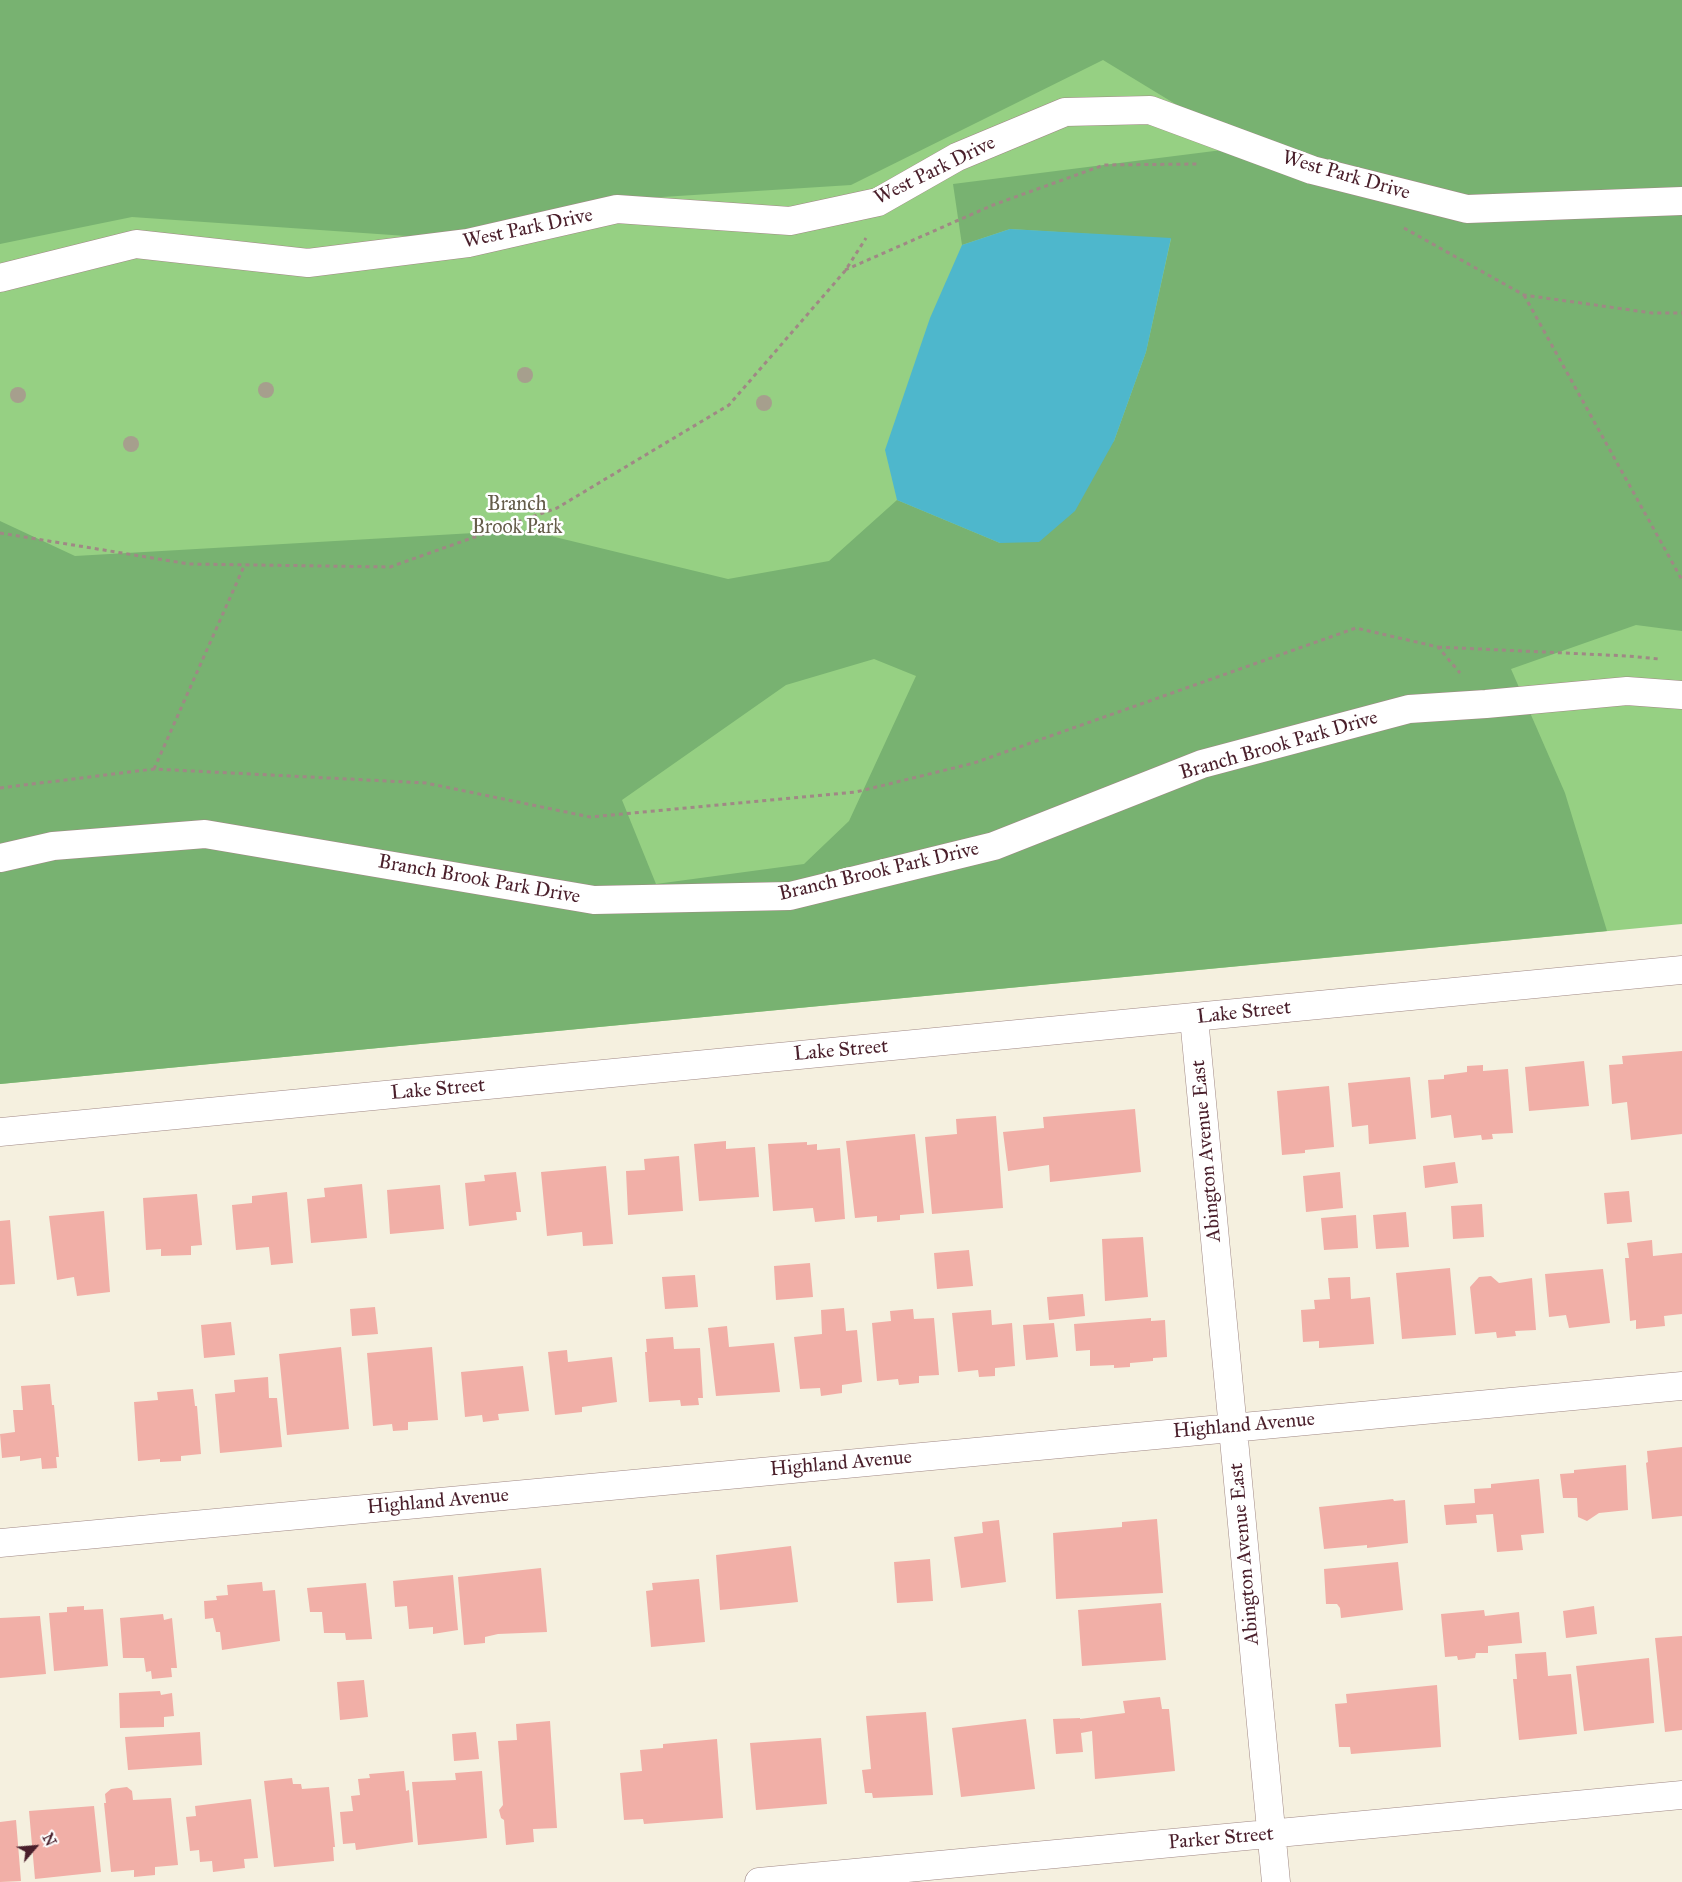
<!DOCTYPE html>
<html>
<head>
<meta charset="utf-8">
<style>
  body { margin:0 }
  #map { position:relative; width:1682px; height:1882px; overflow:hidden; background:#f5f0df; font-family:"IM FELL Great Primer",serif }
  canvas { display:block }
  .north { position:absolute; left:10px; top:1822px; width:50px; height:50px; -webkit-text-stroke:4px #fff; paint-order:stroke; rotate:63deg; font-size:14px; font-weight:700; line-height:20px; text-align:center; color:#4a1f2b }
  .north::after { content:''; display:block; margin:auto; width:18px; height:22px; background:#4a1f2b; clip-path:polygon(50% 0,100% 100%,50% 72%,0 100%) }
</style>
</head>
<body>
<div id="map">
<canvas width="1682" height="1882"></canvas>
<div class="north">N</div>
</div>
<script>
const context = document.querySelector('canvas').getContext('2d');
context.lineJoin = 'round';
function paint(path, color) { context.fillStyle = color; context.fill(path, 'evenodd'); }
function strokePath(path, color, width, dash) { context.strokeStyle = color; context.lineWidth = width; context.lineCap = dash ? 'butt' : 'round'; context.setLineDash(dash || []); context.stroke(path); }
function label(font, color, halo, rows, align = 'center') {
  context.font = font + ' "IM FELL Great Primer",serif'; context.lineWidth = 5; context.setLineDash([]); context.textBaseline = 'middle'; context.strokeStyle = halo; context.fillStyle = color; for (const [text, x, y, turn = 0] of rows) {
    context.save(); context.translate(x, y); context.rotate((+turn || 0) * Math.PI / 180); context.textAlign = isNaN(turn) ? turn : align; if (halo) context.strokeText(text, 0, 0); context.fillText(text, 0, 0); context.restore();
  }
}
paint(new Path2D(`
  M0 0H1682V924L0 1084Z`), '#96d083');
paint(new Path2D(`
  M0 0H1682V631L1636 625 1511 669 1565 793 1607 931 0 1084V521L75 556 526 530 728 579 829 561 897 500 1000 543 1114 441 1146 352 1171 239 1010 229 962 245 953 184 1246 147 1103 60 851 185 615 200 450 239 132 217 0 244ZM874 659 916 676 849 821 804 864 656 884 622 800 786 685Z`), '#78b271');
paint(new Path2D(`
  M1010 229 1171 238 1146 352 1114 441 1075 511 1039 542 1000 543 897 500 885 450 930 318 962 245Z`), '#4eb7cc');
paint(new Path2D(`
  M1682 1051V1134L1631 1140 1627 1102 1612 1104 1609 1065 1623 1064 1622 1056Z
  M1584 1061 1589 1106 1529 1111 1525 1067Z
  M1483 1065V1071L1508 1069 1513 1133 1492 1134 1493 1139 1482 1140 1481 1135 1454 1138 1451 1115 1431 1118 1428 1080 1444 1079V1075L1467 1072V1066Z
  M1410 1077 1416 1139 1369 1144 1368 1125 1352 1127 1348 1083Z
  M1329 1086 1334 1147 1305 1150V1153L1282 1155 1277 1091Z
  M1135 1109 1141 1172 1050 1182 1049 1165 1008 1171 1003 1132 1044 1128 1043 1117Z
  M996 1116 1003 1208 932 1214 925 1137 957 1134 956 1119Z
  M915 1134 924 1213 900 1215V1220L877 1222V1216L855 1218 846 1141Z
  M726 1141V1149L755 1147 759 1197 699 1201 694 1144Z
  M807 1142V1145L817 1144V1150L840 1148 845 1219 815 1222 813 1208 773 1211 768 1144Z
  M679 1156 683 1211 628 1215 626 1171 645 1170 644 1159Z
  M1455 1162 1458 1183 1425 1188 1423 1166Z
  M606 1166 613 1244 583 1246 582 1232 547 1236 541 1172Z
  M516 1172 521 1212H516L517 1220 469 1226 465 1183 485 1181 484 1175Z
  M1340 1172 1343 1208 1306 1212 1303 1176Z
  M362 1184 367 1238 311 1243 307 1199 325 1197 324 1188Z
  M440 1185 444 1229 390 1234 387 1190Z
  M1629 1191 1632 1222 1607 1224 1604 1193Z
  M287 1192 293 1263 271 1265 269 1247 236 1250 232 1205 252 1203V1196Z
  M197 1194 202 1245 191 1246V1255L161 1256V1249L146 1250 143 1198Z
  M1482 1204 1484 1237 1453 1239 1451 1206Z
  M104 1211 110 1292 77 1296 74 1277 57 1280 49 1216Z
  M1406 1212 1409 1247 1376 1249 1373 1215Z
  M1356 1215 1358 1248 1324 1250 1321 1218Z
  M10 1220 15 1284 0 1285V1221Z
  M1143 1237 1148 1297 1105 1301 1102 1239Z
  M1652 1240 1653 1256 1682 1253V1314L1664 1316 1665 1326 1636 1329V1320L1630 1321 1625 1258H1629L1627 1243Z
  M969 1250 973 1286 937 1289 934 1253Z
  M810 1263 813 1297 776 1300 774 1266Z
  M1450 1268 1456 1335 1402 1339 1396 1273Z
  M1603 1269 1610 1323 1569 1328 1566 1315 1549 1317 1545 1274Z
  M695 1275 698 1307 665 1309 662 1277Z
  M1491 1276 1499 1283 1532 1278 1536 1330 1515 1331 1516 1336 1497 1338 1496 1332 1475 1334 1470 1287 1479 1277Z
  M1350 1277 1351 1299 1370 1297 1374 1344 1319 1348V1341L1303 1342 1301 1310 1315 1309 1314 1300 1330 1299 1328 1278Z
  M1083 1294 1085 1316 1049 1320 1047 1297Z
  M375 1307 378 1334 352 1336 350 1309Z
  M844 1308 846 1331 857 1330 862 1382 842 1385V1393L821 1396 820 1388 800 1389 794 1337 822 1334 821 1310Z
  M913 1309 914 1319 934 1318 939 1375 919 1376V1383L899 1385 898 1379 877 1381 872 1323 891 1321 890 1311Z
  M991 1310 992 1325 1012 1323 1015 1366 995 1368V1376L979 1377 978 1370 958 1372 952 1313Z
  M1151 1318V1321L1165 1320 1167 1357 1153 1358V1361L1130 1363V1367L1114 1368V1365L1090 1366V1350L1076 1351 1074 1324Z
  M231 1322 235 1355 204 1358 201 1325Z
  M1054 1323 1058 1357 1026 1360 1023 1325Z
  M727 1326 729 1347 774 1343 780 1392 716 1396 708 1328Z
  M673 1337 674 1349 700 1348 703 1398H698L699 1405 681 1406 680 1400 649 1402 645 1352H647L646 1339Z
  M341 1347 349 1429 287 1435 279 1354Z
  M432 1347 438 1420 408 1422V1430L393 1431 392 1424 373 1426 367 1353Z
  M567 1350 568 1362 612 1357 617 1402 582 1407V1412L555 1415 548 1352Z
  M523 1366 529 1411 498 1414 499 1420 483 1422 482 1415 465 1417 461 1372Z
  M268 1377 269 1398H277L282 1447 220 1453 215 1394 235 1392 234 1380Z
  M50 1384 52 1405H54L59 1457H56L57 1468 42 1469 41 1458 20 1461V1456L2 1458 0 1434 15 1432 13 1410H23L21 1386Z
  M193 1389 195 1406H197L201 1454 181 1456V1461L160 1462V1459L138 1461 134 1402 158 1400 157 1392Z
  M1682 1447V1516L1652 1519 1646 1463 1648 1462 1647 1451Z
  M1626 1465 1628 1510 1599 1513 1587 1521 1578 1517 1577 1498H1563L1560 1474 1574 1473V1470Z
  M1539 1479 1544 1533 1521 1535 1523 1550 1497 1552 1493 1514 1476 1515 1477 1523 1446 1525 1444 1505 1475 1503 1474 1489 1491 1488V1484Z
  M1393 1499 1394 1501 1405 1500 1408 1543 1367 1548V1545L1324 1549 1319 1507Z
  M1157 1519 1163 1593 1056 1599 1053 1533 1122 1527V1522Z
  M999 1520 1006 1582 961 1588 954 1537 983 1533 982 1522Z
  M791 1546 798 1602 720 1610 716 1555Z
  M930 1559 933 1601 897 1603 894 1562Z
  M1398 1562 1403 1610 1341 1618 1340 1608 1337 1604H1326L1324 1569Z
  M541 1568 547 1632 498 1634 485 1637V1643L464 1645 458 1577Z
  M453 1575 458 1630 433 1634V1627L409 1629 407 1606 395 1607 393 1581Z
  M699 1579 705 1642 651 1647 646 1591 653 1590 652 1583Z
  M262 1582 263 1591 275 1590 280 1641 222 1650 220 1632H216L213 1618 205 1619 204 1601 217 1600 216 1596 228 1595 227 1585Z
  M366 1583 372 1639 346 1640 345 1633H324L322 1612H310L307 1588Z
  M1161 1603 1166 1660 1082 1666 1078 1610Z
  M84 1606V1610L103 1609 108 1666 54 1671 49 1613 67 1612V1607Z
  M1594 1606 1597 1634 1566 1638 1563 1611Z
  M1484 1610 1485 1616 1519 1612 1522 1643 1488 1646V1653H1476L1475 1658 1458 1660 1457 1656 1445 1657 1441 1614Z
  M163 1614 164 1620 172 1618 177 1668H171L172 1677 152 1679 151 1671 146 1672 144 1658H123L120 1618Z
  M40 1616 46 1674 0 1678V1618Z
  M1682 1636V1730L1665 1732 1655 1638Z
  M1546 1652 1548 1676 1571 1674 1577 1734 1519 1740 1513 1679H1517L1515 1654Z
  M1649 1658 1654 1723 1584 1731 1576 1666Z
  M364 1680 368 1717 340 1720 337 1682Z
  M1437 1685 1441 1747 1351 1754 1350 1747H1339L1335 1704 1347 1703 1346 1694Z
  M160 1691 161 1695 172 1693 174 1716 164 1717V1727L120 1728 119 1693Z
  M1160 1697 1162 1709H1169L1175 1771 1095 1779 1092 1731 1081 1733 1083 1752 1056 1754 1053 1719 1080 1718V1719L1125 1713 1123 1701Z
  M926 1712 933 1795 873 1798 872 1793H865L862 1770 871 1769 866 1716Z
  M1026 1719 1035 1789 961 1797 952 1728Z
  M550 1721 557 1828 533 1829 534 1842 506 1845 504 1820 501 1818 499 1810 503 1805 498 1741 517 1740 516 1724Z
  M200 1732 202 1765 128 1770 125 1737Z
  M476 1732 479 1759 454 1761 452 1734Z
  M821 1738 827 1804 756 1810 750 1743Z
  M717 1739 723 1818 644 1824 643 1819 624 1820 620 1773 642 1771 640 1750 663 1748V1744Z
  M404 1771 406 1791 409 1790 413 1842 356 1850 355 1843 343 1844 340 1812 353 1811 351 1796 360 1795 358 1779 370 1778 369 1774Z
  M482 1771 487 1838 418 1845 412 1782 456 1780 455 1773Z
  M292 1778 293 1784H301L302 1789 329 1787 335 1847H333L334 1861 274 1867 264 1781Z
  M127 1787 132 1791 133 1800 171 1798 178 1865 155 1867V1875L134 1877V1870L111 1872 104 1803H106L105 1794 111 1789Z
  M251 1799 258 1858 244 1859 245 1868 213 1872 212 1861 200 1862 199 1850 190 1851 186 1817 196 1816 195 1806Z
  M94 1806 101 1872 35 1879 29 1811Z
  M16 1820 21 1881 0 1882V1822Z`), '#f1afa7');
const minor = new Path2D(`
  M0 278 136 244 308 263 468 243 617 209 790 221 878 202 957 157 1065 112 1150 110 1312 170 1467 209 1682 201
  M0 858 53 846 205 834 594 900 790 896 994 846 1202 764 1409 709 1486 704 1627 691 1682 695
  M1194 1018 1276 1882
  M0 1543 1682 1386
  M759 1882 1682 1795`);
const tertiary = new Path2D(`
  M0 1132 1682 970`);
strokePath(minor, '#a08885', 29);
strokePath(tertiary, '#a08885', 29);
strokePath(new Path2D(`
  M1404 228 1524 295 1652 313H1682
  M845 270 993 205 1104 165 1198 164
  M1524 295 1682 580
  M0 533 189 564 390 567 557 508 729 405 845 271 866 238
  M1438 647 1628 656 1659 659
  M154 769 245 564
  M0 788 154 769 426 783 590 817 856 792 974 763 1356 628 1438 647 1460 673`), '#a08885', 3, [4, 4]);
strokePath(minor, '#fff', 28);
strokePath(tertiary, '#fff', 28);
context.fillStyle = '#a69f8d';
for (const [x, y] of [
  [525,375],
  [266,390],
  [18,395],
  [764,403],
  [131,444]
]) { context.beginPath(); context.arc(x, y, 8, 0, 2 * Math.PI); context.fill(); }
label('20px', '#4a1f2b', '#fff', [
  ["West Park Drive",935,171,-26],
  ["West Park Drive",1346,176,16],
  ["West Park Drive",528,229,-12],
  ["Branch Brook Park Drive",1279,746,-16],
  ["Branch Brook Park Drive",879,872,-13],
  ["Branch Brook Park Drive",479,880,10],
  ["Lake Street",1244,1013,-6],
  ["Lake Street",841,1051,-5],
  ["Lake Street",438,1090,-5],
  ["Abington Avenue East",1207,1151,-95],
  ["Highland Avenue",1244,1426,-5],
  ["Highland Avenue",841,1464,-5],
  ["Highland Avenue",438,1502,-5],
  ["Abington Avenue East",1245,1554,-95],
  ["Parker Street",1221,1839,-5]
]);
label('20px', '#655d4a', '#fff', [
  ["Branch",517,505],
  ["Brook Park",517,528]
]);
</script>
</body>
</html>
